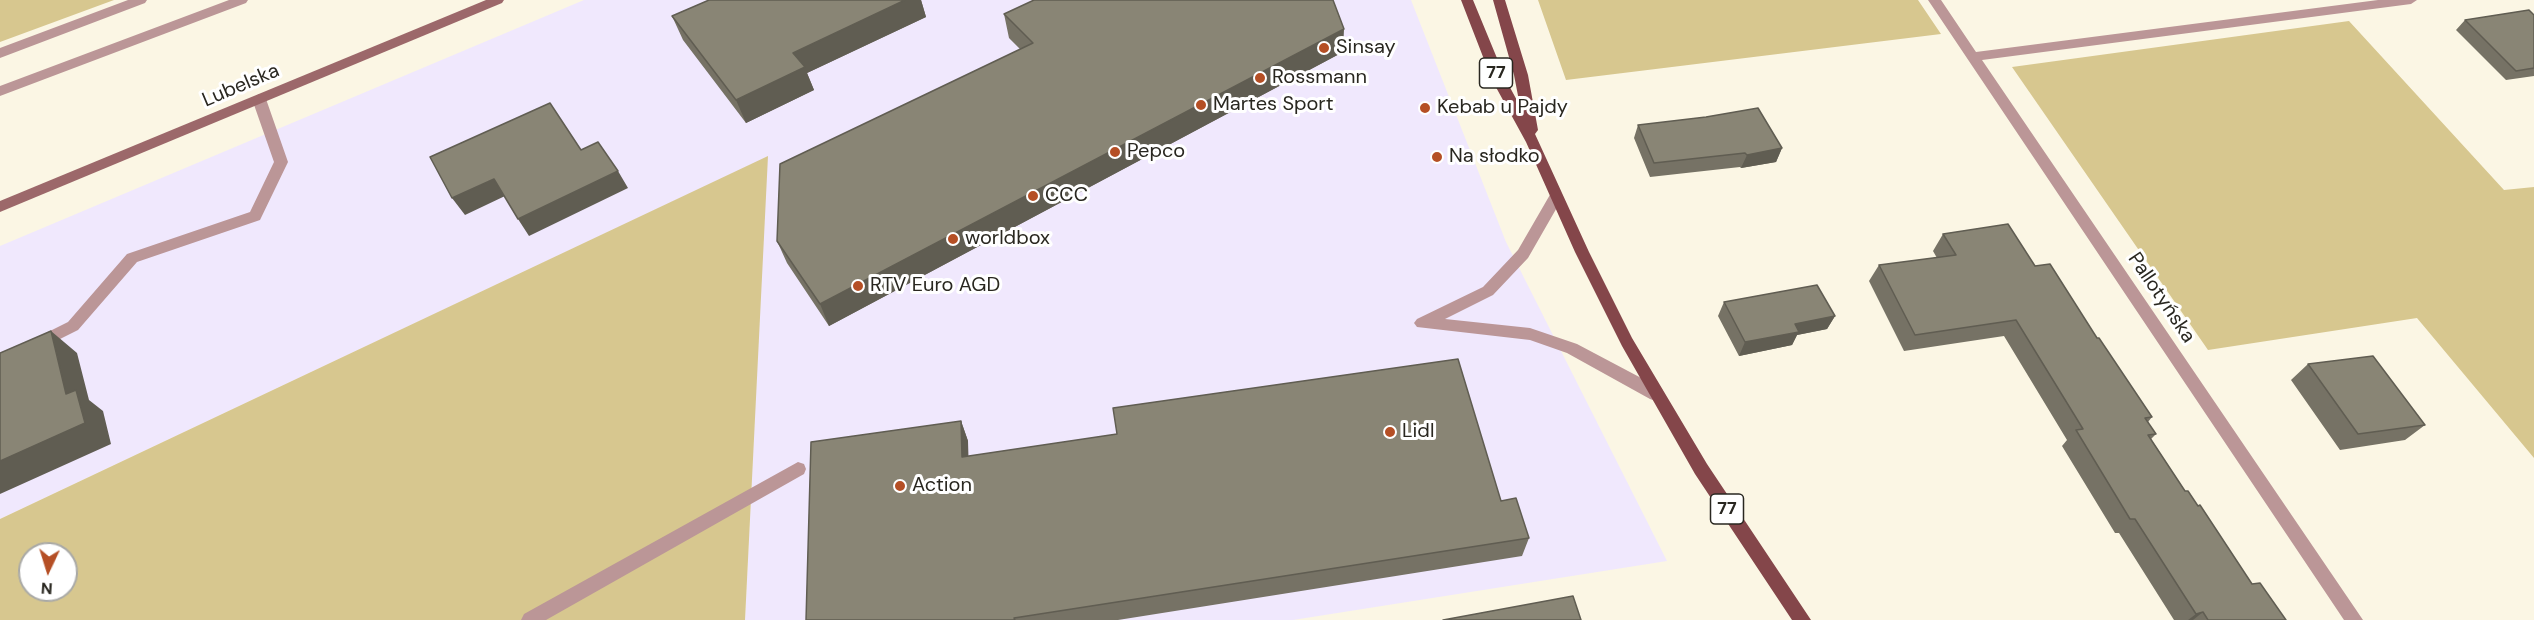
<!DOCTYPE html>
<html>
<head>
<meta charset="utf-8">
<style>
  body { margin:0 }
  #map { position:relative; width:2534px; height:620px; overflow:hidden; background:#fbf6e4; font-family:"DM Sans",sans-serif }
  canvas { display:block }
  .north { position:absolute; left:18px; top:542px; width:60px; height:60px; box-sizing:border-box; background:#fff; border:2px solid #a9a9a6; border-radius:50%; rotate:184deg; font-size:16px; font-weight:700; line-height:24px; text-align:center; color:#292720 }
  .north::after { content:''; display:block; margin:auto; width:21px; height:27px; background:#b54f25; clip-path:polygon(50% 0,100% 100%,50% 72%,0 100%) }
</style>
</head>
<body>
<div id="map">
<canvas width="2534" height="620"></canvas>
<div class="north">N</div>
</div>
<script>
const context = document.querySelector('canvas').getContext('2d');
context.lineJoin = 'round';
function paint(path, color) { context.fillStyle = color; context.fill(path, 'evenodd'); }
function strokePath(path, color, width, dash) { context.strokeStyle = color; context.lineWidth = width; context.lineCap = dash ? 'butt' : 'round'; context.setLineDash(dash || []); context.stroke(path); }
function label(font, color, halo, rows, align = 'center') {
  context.font = font + ' "DM Sans",sans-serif'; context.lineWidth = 6; context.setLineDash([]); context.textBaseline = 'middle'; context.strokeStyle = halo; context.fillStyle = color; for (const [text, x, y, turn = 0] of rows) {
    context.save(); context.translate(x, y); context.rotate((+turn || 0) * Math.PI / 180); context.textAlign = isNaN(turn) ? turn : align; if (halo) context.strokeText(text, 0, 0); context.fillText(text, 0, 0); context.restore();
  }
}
paint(new Path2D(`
  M584 0H1411L1506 242 1667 561 1293 620H745L767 157 0 519V246Z`), '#f0e8fd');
paint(new Path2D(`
  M0 0H114L0 42Z
  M1538 0H1918L1941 34 1566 80Z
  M2349 21 2504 190 2534 187V458L2417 318 2208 350 2012 67Z
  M768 156 745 620H0V519ZM30 554H66V590H30Z`), '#d7c78f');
paint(new Path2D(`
  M128 0H147L145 3 0 58V48Z
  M229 0H248L246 3 0 96V86Z
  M259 94 266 99 288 162 260 220 137 262 78 330 0 369V356L68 322 127 254 250 212 274 162 252 99Z
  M1556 192 1563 197 1528 258 1493 295 1445 319 1530 328 1577 344 1662 389 1664 394 1662 399 1656 401 1650 399 1567 353 1530 340 1417 327 1414 323 1417 319 1483 287 1518 250 1551 193Z`), '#bb9697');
paint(new Path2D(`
  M1928 0H1941L1976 52 2378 0H2417L2411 4 1982 60 2363 620H2344Z
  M798 462 804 464 806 469 804 474 546 620H521L524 614Z`), '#bb9697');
paint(new Path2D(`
  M486 0H504L502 3 0 212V201Z`), '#9c686a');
paint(new Path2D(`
  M1461 0H1473L1506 80 1520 106 1514 75 1493 0H1505L1528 75 1538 130 1535 134 1589 252 1632 338 1707 464 1811 620H1792L1695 474 1622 346 1575 252 1526 142 1492 80Z`), '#84464a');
paint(new Path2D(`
  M709 0H921L926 17 807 73 814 90 746 123 683 40 672 16Z
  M1004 14 1343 52 829 326 787 263 777 241 1020 49 1009 38Z
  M2534 15V76L2506 80 2456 30 2465 20Z
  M1638 125 1782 148 1776 162 1741 168 1740 167 1650 177 1634 138Z
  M1943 234 2035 266 2097 338 2152 417 2148 422 2156 434 2151 439 2185 491 2252 584 2286 620H2174L2119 533H2115L2062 446 2067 440 2004 336 1904 351 1869 281 1879 265 1937 258 1933 251Z
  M1724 302 1835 316 1827 329 1797 335 1792 345 1739 356 1718 316Z
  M2308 364 2425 425 2405 440 2340 450 2291 380Z
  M961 421 968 441V456L1501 501 1529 538 1522 556 1118 620H806Z`), '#767265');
paint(new Path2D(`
  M905 0H921L926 17 807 73 814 90 746 123 736 100 793 53Z
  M1344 29 1343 52 829 326 820 304Z
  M1782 148 1776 162 1741 168 1747 155Z
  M618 171 628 188 529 236 518 219Z
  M494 179 505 196 465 215 452 198Z
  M1835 316 1827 329 1797 335 1792 345 1739 356 1745 342 1795 324Z
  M51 331 77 353 89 400 103 411 111 444 0 494V461L66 394Z
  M961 421 968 441 969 476 962 457Z
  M2203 612 2193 620H2188L2196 614Z`), '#605d52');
const building = new Path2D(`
  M709 0H905L793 53 805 67 736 100 672 16Z
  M1034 0H1333L1344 29 820 304 777 241 780 164 1033 43 1004 14Z
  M2529 10 2534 15V68L2516 71 2465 20Z
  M550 103 581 150 598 142 618 171 518 219 494 179 452 198 430 157Z
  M1758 108 1782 148 1747 155 1745 153 1654 163 1638 125 1706 117Z
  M2008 224 2035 266 2050 264 2097 338H2099L2152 417 2145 418 2156 434 2148 435 2185 491H2188L2198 506 2200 505 2252 584 2260 583 2286 620H2208L2203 612 2196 614 2135 519H2130L2076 430 2083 429 2016 320 1915 335 1879 265 1956 255 1943 234Z
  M1817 285 1835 316 1795 324 1799 332 1745 342 1724 302Z
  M51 331 66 394 76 390 85 423 0 461V353Z
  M2373 356 2425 425 2358 434 2308 364Z
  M1458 359 1501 501 1516 498 1529 538 1014 618 1015 620H806L811 442 961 421 962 457 1117 434 1113 408Z
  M1573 596 1581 620H1443Z`);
paint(building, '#898575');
strokePath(building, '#605d52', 1.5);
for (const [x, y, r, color] of [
  [1324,48,6,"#b54f25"],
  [1260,78,6,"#b54f25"],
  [1201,105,6,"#b54f25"],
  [1425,108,6,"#b54f25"],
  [1115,152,6,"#b54f25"],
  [1437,157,6,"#b54f25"],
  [1033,196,6,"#b54f25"],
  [953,239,6,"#b54f25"],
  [858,286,6,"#b54f25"],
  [1390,432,6,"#b54f25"],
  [900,486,6,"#b54f25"]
]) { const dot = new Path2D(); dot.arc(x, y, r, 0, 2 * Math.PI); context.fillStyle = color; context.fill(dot); strokePath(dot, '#fff', 2); }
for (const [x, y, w] of [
  [1496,73,33],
  [1727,509,33]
]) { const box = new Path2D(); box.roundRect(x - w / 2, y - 15, w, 30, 4.5); context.fillStyle = '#fff'; context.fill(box); strokePath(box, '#292720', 1.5); }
label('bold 18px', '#292720', null, [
  ["77",1496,73],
  ["77",1727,509]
]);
label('20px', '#292720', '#fff', [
  ["Sinsay",1336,48],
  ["Rossmann",1272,78],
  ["Martes Sport",1213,105],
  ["Kebab u Pajdy",1437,108],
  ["Pepco",1127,152],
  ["Na słodko",1449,157],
  ["CCC",1045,196],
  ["worldbox",965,239],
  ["RTV Euro AGD",870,286],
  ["Lidl",1402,432],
  ["Action",912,486]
], 'left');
label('20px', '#292720', '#fff', [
  ["Lubelska",241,86,-23],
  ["Pallotyńska",2161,298,56]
]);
</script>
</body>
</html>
